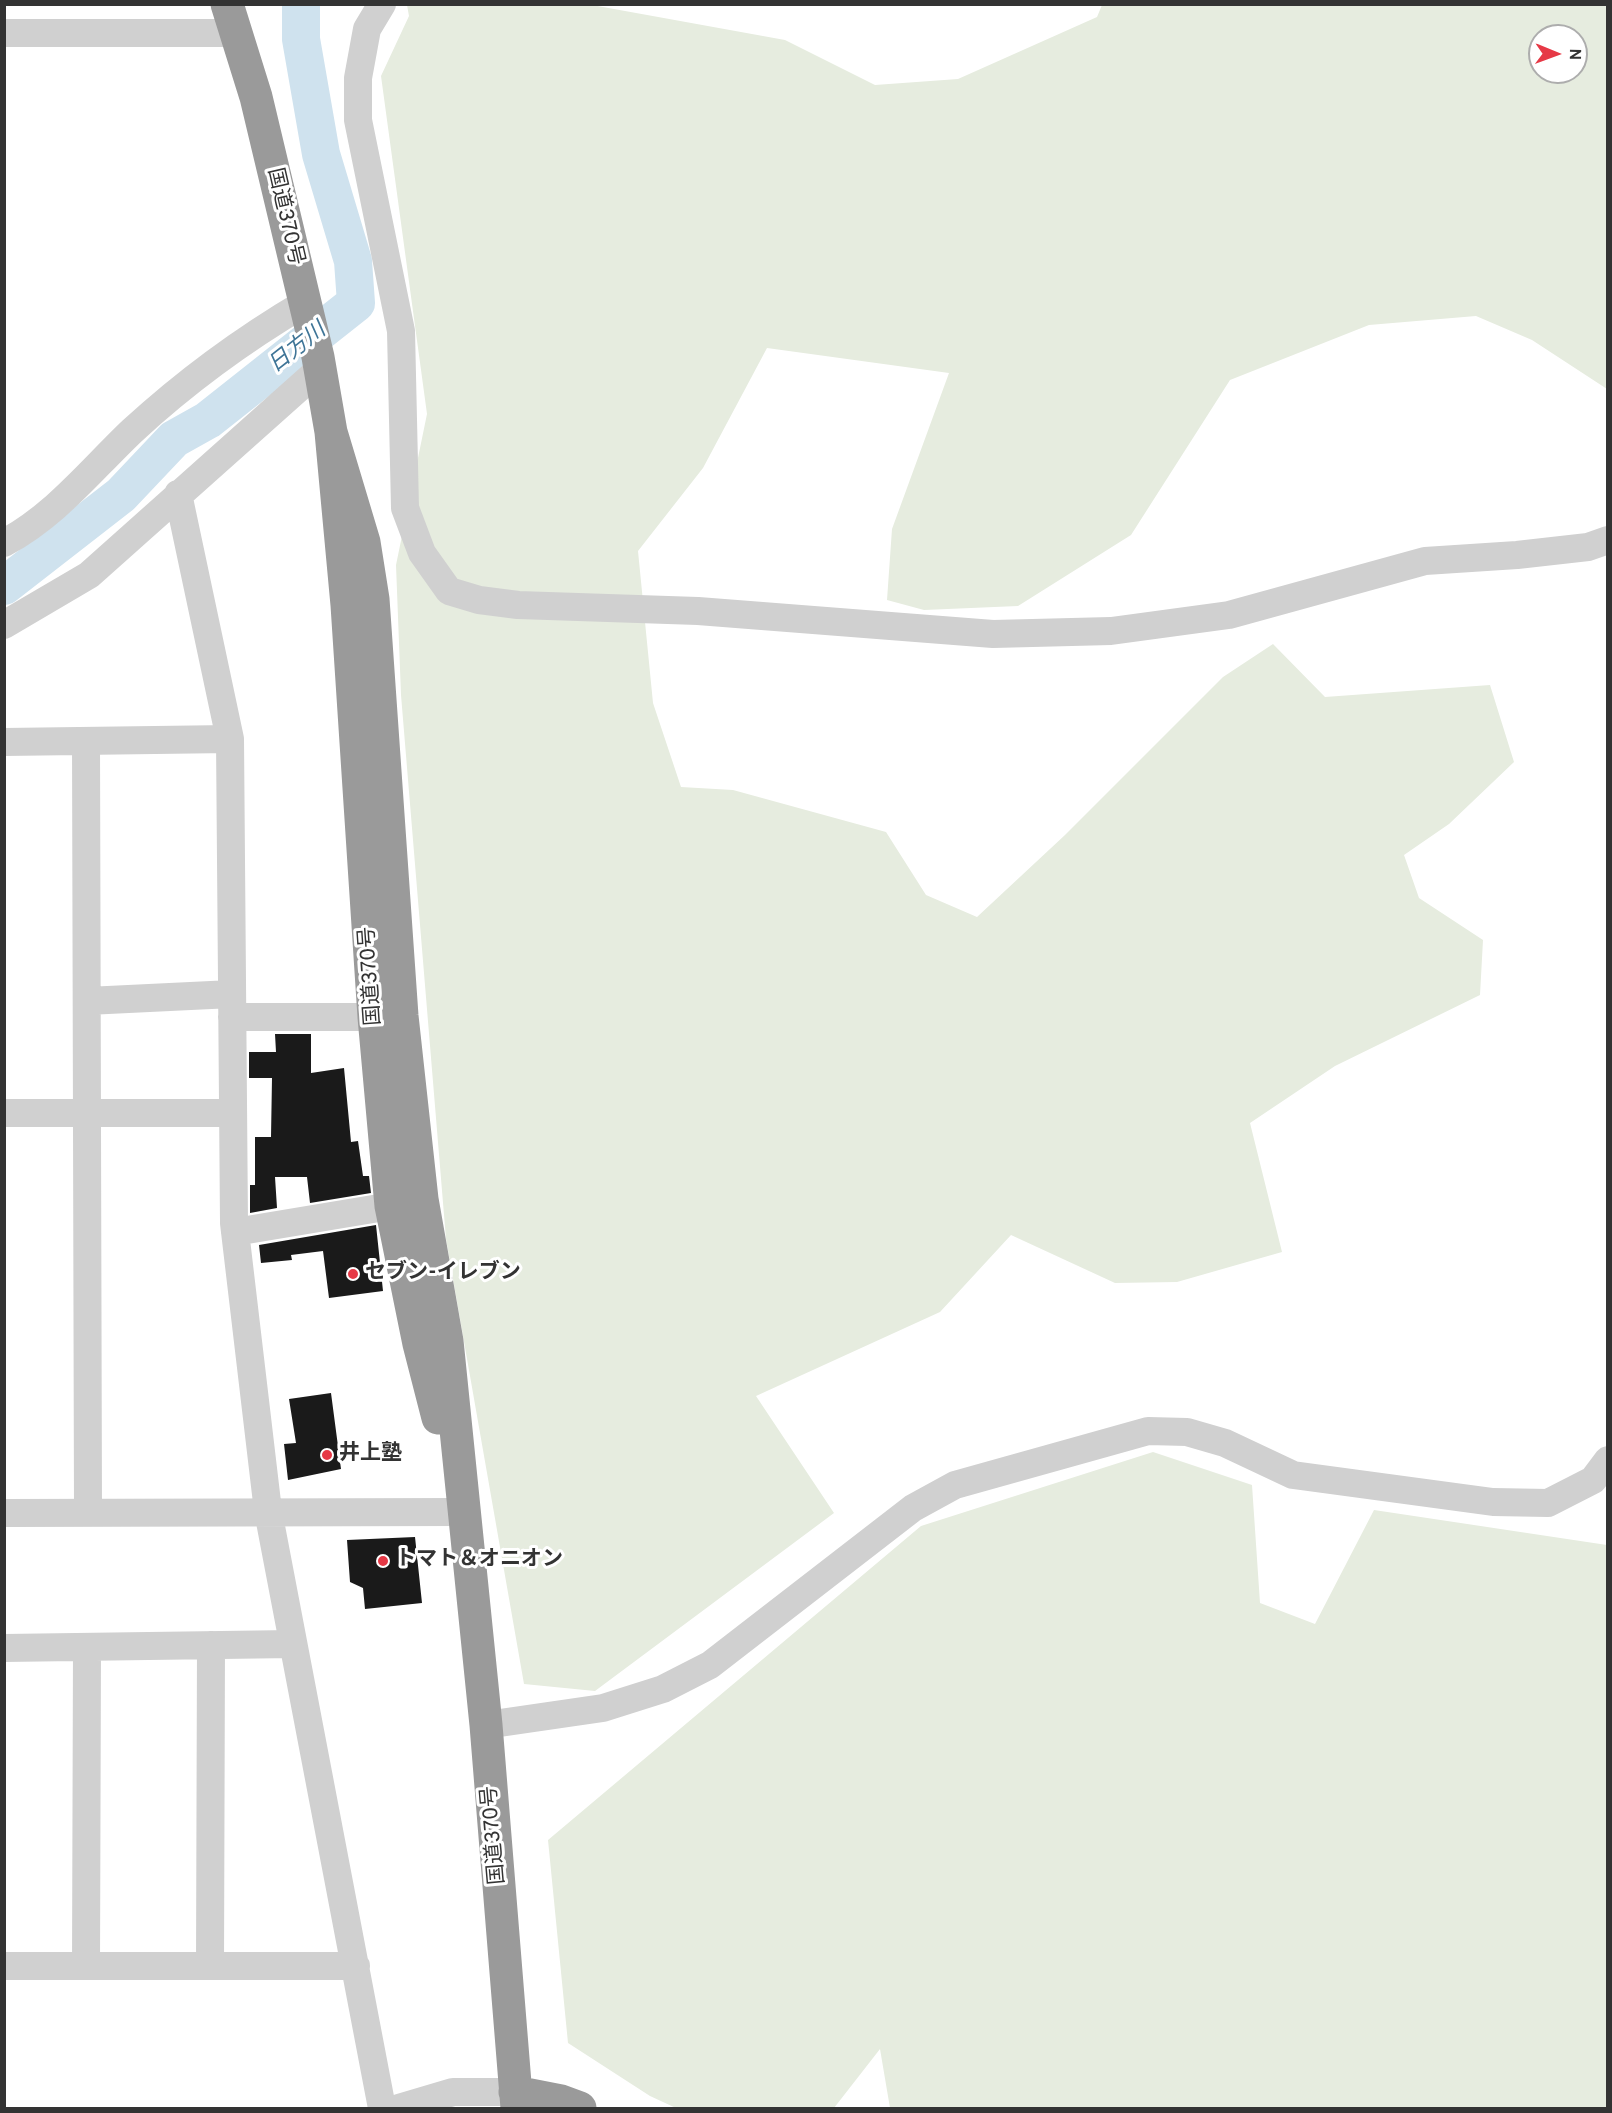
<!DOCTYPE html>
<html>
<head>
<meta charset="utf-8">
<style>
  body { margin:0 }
  #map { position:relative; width:1612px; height:2113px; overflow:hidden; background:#fff; font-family:Overpass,sans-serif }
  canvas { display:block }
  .frame { position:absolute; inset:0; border:6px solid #333; pointer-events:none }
  .north { position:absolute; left:1528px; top:24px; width:60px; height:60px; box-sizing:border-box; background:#fff; border:2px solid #adadad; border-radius:50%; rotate:91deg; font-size:16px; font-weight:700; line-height:24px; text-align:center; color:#333 }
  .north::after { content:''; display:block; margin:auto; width:21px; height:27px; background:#e63946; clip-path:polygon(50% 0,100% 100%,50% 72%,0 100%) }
</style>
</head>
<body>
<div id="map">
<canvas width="1612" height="2113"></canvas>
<div class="frame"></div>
<div class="north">N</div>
</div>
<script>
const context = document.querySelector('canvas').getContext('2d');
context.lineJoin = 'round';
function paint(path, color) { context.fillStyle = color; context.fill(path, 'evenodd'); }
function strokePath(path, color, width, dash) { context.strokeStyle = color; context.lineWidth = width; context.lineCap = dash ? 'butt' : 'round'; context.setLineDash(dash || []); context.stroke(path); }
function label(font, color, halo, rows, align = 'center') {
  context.font = font + ' Overpass,"Noto Sans JP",sans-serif'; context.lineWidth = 6; context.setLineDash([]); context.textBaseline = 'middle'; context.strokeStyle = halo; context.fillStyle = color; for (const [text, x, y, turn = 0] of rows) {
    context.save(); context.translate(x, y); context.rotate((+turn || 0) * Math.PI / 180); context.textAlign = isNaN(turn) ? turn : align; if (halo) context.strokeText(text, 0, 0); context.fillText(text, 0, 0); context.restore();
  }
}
paint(new Path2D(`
  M407 5H592L785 40 875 85 958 79 1097 17 1102 5H1607V389L1532 340 1476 316 1369 325 1230 380 1131 535 1018 606 924 610 887 600 892 529 949 373 767 348 703 468 638 551 653 703 681 787 733 790 886 832 926 895 977 917 1065 835 1223 677 1273 644 1325 697 1490 685 1514 762 1449 824 1404 855 1419 898 1483 940 1480 995 1335 1066 1250 1123 1282 1252 1177 1282 1115 1283 1011 1235 940 1312 756 1396 834 1513 595 1691 524 1684 446 1239 401 695 396 565 427 414 381 76 409 16ZM1540 36H1576V72H1540Z
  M1153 1452 1252 1485 1260 1603 1315 1624 1374 1510 1607 1545V2108H890L880 2049 834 2108H676L650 2096 568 2043 548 1840 921 1526Z`), '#e6ecdf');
strokePath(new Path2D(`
  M4 586 121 495 174 439 208 420 356 303 353 261 321 154 301 39V4`), '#cfe2ee', 38);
paint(new Path2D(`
  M275 1034H311V1073L344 1068 351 1142 358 1141 363 1176H369L371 1193 310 1203 307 1177H275L277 1208 250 1213V1185H255V1137H271L272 1078H249V1052H276Z
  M376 1225 383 1291 329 1298 323 1251 291 1255 292 1260 261 1263 259 1245Z
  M331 1393 341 1469 288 1480 284 1444 296 1443 289 1399Z
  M415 1537 422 1603 365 1609 363 1588 350 1582 347 1540Z`), '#1a1a1a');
strokePath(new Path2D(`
  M382 4 367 29 358 78V120L401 331 405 508 422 553 449 591 479 600 518 605 698 611 993 634 1111 631 1229 615 1425 561 1517 555 1588 547 1608 540
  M4 33H237
  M178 494 230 739 234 1223 268 1511 382 2108
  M4 543C56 515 90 471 132 431 184 383 244 339 305 303
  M4 625 89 575 320 369
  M86 741 88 1512
  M4 742 230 739
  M87 1001 232 994
  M232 1017H374
  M4 1113H233
  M235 1232 391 1206
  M4 1513 463 1512
  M4 1648 293 1644
  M486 1725 603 1708 663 1689 710 1665 913 1508 955 1485 1148 1431 1187 1432 1225 1443 1293 1475 1493 1502 1548 1503 1593 1480 1608 1460
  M4 1966H356
  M86 1966 87 1647
  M210 1966 211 1645
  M399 2108 453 2092H515`), '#d0d0d0', 28);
strokePath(new Path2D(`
  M227 4 256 97 318 357 331 432 347 605 374 1017 391 1206 419 1344 438 1418
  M331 432 364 542 373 599 402 1016 422 1199 447 1341 486 1725 517 2108
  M515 2092 561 2101 580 2108`), '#9a9a9a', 33);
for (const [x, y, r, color] of [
  [353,1274,6,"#e63946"],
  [327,1455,6,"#e63946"],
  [383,1561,6,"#e63946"]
]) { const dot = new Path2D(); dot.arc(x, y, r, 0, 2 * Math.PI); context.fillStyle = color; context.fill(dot); strokePath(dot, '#fff', 2); }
label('21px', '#333', '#fff', [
  ["国道370号",284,217,77],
  ["国道370号",372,976,-94],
  ["国道370号",495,1835,-95]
]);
label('bold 21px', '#333', '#fff', [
  ["セブン-イレブン",365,1274],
  ["井上塾",339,1455],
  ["トマト＆オニオン",395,1561]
], 'left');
label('italic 22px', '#3f7597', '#fff', [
  ["日方川",298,349,-38]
]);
</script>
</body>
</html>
